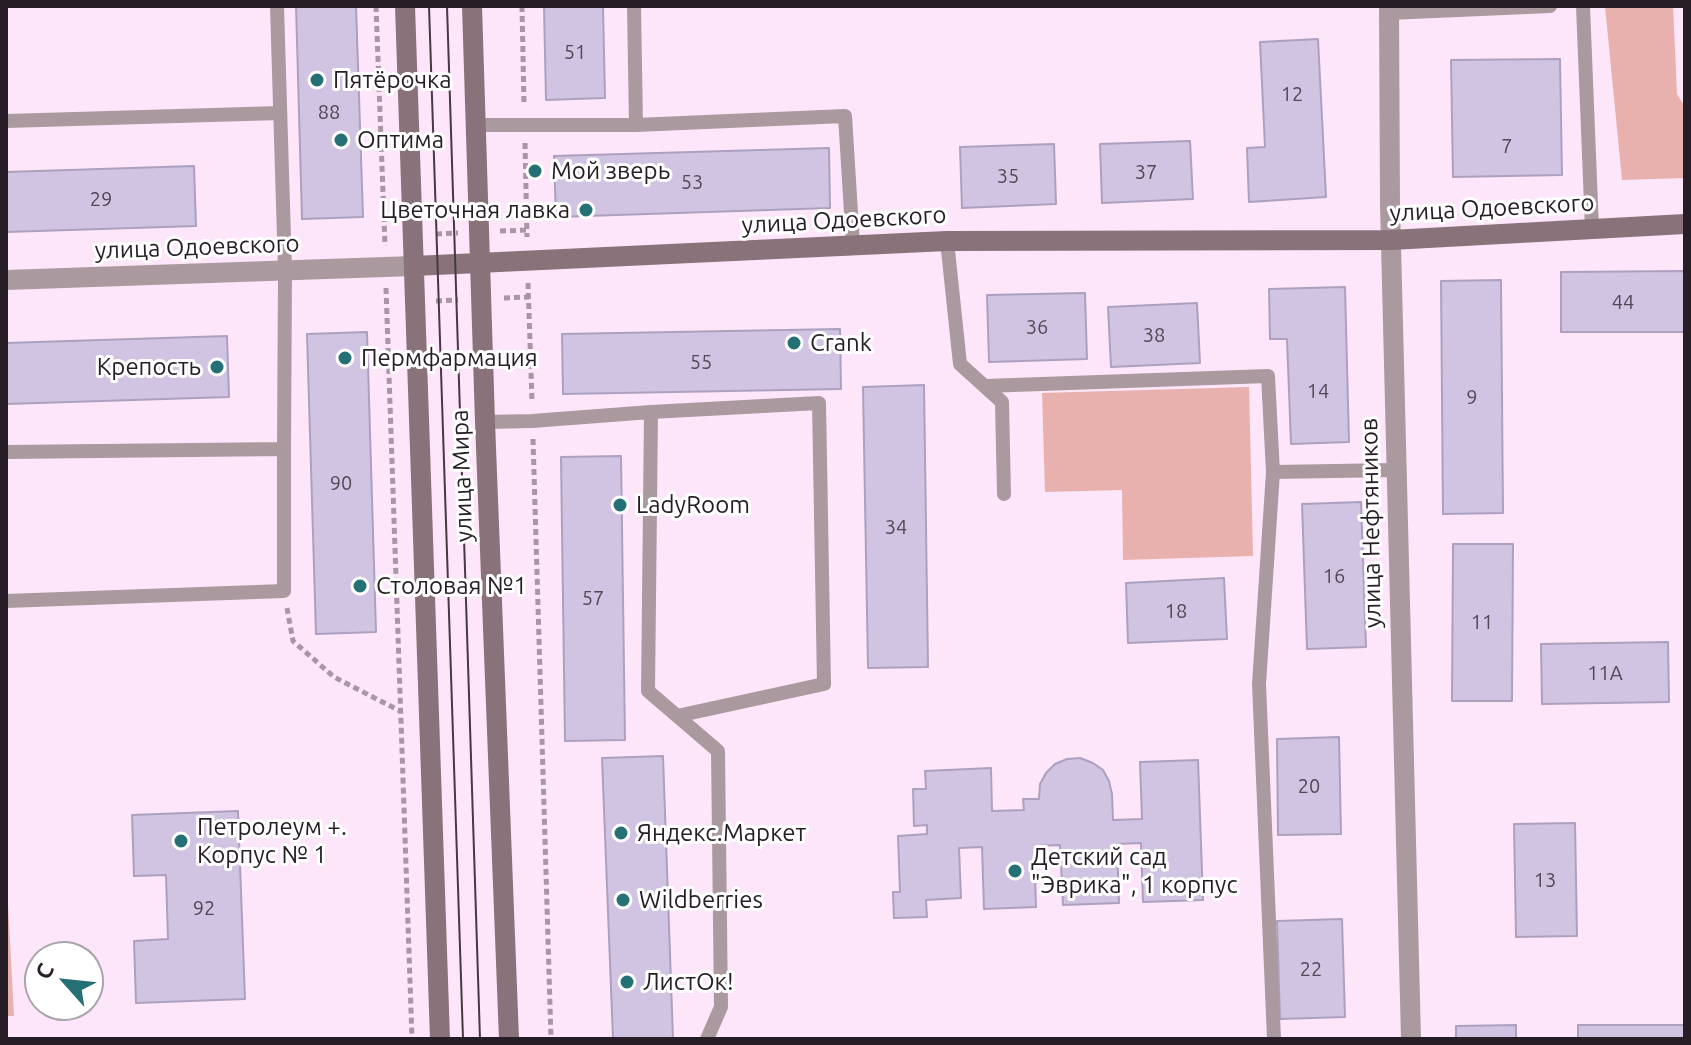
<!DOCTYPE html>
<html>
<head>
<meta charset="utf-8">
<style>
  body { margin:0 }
  #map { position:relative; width:1691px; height:1045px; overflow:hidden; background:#fde6fa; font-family:Ubuntu,sans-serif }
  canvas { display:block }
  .frame { position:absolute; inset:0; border:8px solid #271d26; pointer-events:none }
  .north { position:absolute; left:24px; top:941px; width:80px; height:80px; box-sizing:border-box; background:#fff; border:2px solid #a9a5a8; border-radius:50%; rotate:297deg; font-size:22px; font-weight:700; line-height:32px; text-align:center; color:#271d26 }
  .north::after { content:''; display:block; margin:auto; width:28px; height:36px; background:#257074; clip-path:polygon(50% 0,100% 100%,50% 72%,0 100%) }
</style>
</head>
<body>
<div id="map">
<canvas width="1691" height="1045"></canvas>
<div class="frame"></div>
<div class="north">С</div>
</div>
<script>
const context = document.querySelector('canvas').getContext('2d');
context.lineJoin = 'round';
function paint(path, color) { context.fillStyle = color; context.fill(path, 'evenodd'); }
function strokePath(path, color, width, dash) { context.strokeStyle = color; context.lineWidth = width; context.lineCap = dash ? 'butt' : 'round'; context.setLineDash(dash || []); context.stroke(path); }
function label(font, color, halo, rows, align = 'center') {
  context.font = font + ' Ubuntu,sans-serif'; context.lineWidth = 6; context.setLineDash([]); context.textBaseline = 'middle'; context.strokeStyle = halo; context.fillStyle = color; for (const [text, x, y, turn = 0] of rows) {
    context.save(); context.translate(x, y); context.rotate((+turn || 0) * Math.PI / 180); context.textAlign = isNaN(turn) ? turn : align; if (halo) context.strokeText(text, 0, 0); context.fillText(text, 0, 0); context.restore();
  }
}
paint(new Path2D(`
  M1605 6H1673L1677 94 1685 107V178L1622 180Z
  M1249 387 1253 556 1123 560 1122 490 1045 492 1042 393Z
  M6 867 14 1016H6Z`), '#e8b1ae');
const building = new Path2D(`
  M296 6H356L363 217 302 219Z
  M544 6H603L605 98 546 100Z
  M1318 39 1326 197 1249 202 1247 148 1265 147 1260 42Z
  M1560 59 1562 175 1453 177 1451 60Z
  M1190 141 1193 199 1102 203 1100 144Z
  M1054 144 1056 204 962 208 960 147Z
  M829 148 830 208 556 217 554 156Z
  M194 166 196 226 6 232V172Z
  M1685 271V332H1561V272Z
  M1501 280 1503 513 1443 514 1441 281Z
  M1345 287 1349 442 1291 444 1287 339H1270L1269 289Z
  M1085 293 1087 359 989 362 987 295Z
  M1197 303 1200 363 1111 367 1108 307Z
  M840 329 841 389 563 394 562 334Z
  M367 332 376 632 316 634 307 334Z
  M227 336 229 397 6 404V343Z
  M924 385 928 667 868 668 863 387Z
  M621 456 625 740 565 741 561 457Z
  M1361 502 1366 647 1307 649 1302 504Z
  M1453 544H1513L1512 701H1452Z
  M1224 578 1227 639 1128 643 1126 583Z
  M1668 642 1669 702 1542 704 1541 644Z
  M1339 737 1341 834 1278 835 1277 739Z
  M663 756 673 1039H613L602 758Z
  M1080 758 1093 763 1103 770 1109 781 1112 794 1113 820 1142 819 1140 762 1198 760 1203 900 1143 902 1141 843 1117 844 1119 903 1063 905 1060 845 1034 846 1036 907 984 909 982 847 959 848 961 898 926 900 927 917 894 918 893 892H900L898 836 927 834V825L914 826 913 789H926L925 771 991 768 992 811 1024 810 1023 799H1039L1040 784 1046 773 1055 764 1067 759Z
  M238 811 245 999 136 1003 134 941 168 939 166 875 134 876 132 815Z
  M1575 823 1577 936 1516 937 1514 824Z
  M1342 919 1345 1017 1280 1019 1277 921Z
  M1516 1025V1039H1456V1026Z
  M1578 1025H1685V1039H1578Z`);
paint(building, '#d1c4e3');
strokePath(building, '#ada0be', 2);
strokePath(new Path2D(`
  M376 6 385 246
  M522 6 524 105
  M525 143 527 237
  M500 231 527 230
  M436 234 458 233
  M528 283 532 401
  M386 288 412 1039
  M504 298 529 297
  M436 301 458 300
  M533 439 551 1039
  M287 608 293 641 334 677 400 711`), '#a896a6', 5, [6, 4]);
strokePath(new Path2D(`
  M1583 6 1592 229
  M1389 13 1550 6
  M6 121 280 113
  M476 125H636L634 6
  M636 125 845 116 853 245
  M947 241 960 364 1002 402 1004 494
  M985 386 1268 376 1273 472
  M651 412 819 403 824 684 677 716
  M485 422 532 421 651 412 648 691 718 751 721 1007 707 1039
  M6 452 284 449 285 271 277 6
  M6 601 284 591V449
  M1274 1039 1259 684 1273 472 1396 470`), '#aa9a9f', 14);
strokePath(new Path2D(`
  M1389 6 1390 205 1411 1039
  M6 280 414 266`), '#aa9a9f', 20);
strokePath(new Path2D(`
  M405 6 440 1039
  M472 6 485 422 509 1039
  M414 266 947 241 1391 240 1685 224`), '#89727a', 20);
strokePath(new Path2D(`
  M429 6 463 1039
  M447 6 480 1039`), '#453944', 2);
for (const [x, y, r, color] of [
  [317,80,8,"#257074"],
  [341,140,8,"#257074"],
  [535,171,8,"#257074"],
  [586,210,8,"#257074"],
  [794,343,8,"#257074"],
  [345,358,8,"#257074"],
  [217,367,8,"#257074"],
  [620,505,8,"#257074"],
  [360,586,8,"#257074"],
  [621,833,8,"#257074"],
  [181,841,8,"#257074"],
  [1015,871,8,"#257074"],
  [623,900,8,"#257074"],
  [627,982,8,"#257074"]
]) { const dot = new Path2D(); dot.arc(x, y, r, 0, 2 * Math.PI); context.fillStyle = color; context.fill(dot); strokePath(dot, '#fff', 3); }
label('20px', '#524755', null, [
  ["51",575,52],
  ["12",1292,94],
  ["88",329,112],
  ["7",1507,146],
  ["37",1146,172],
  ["35",1008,176],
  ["53",692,182],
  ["29",101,199],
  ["44",1623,302],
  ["36",1037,327],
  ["38",1154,335],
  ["55",701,362],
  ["14",1318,391],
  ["9",1472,397],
  ["90",341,483],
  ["34",896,527],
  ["16",1334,576],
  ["57",593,598],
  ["18",1176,611],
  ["11",1482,622],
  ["11А",1605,673],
  ["20",1309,786],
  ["13",1545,880],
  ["92",204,908],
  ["22",1311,969]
]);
label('24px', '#271d26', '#fff', [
  ["Пятёрочка",333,80],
  ["Оптима",357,140],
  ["Мой зверь",551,171],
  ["Цветочная лавка",570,210,"right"],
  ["Crank",810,343],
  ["Пермфармация",361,358],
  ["Крепость",201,367,"right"],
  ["LadyRoom",636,505],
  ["Столовая №1",376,586],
  ["Петролеум +.",197,827],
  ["Корпус № 1",197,855],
  ["Яндекс.Маркет",637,833],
  ["Детский сад",1031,857],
  ["\"Эврика\", 1 корпус",1031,885],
  ["Wildberries",639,900],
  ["ЛистОк!",643,982]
], 'left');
label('24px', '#271d26', '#fff', [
  ["улица Одоевского",1492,208,-3],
  ["улица Одоевского",844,220,-3],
  ["улица Одоевского",197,247,-2],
  ["улица Мира",462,476,-92],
  ["улица Нефтяников",1371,523,-91]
]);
</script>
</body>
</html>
